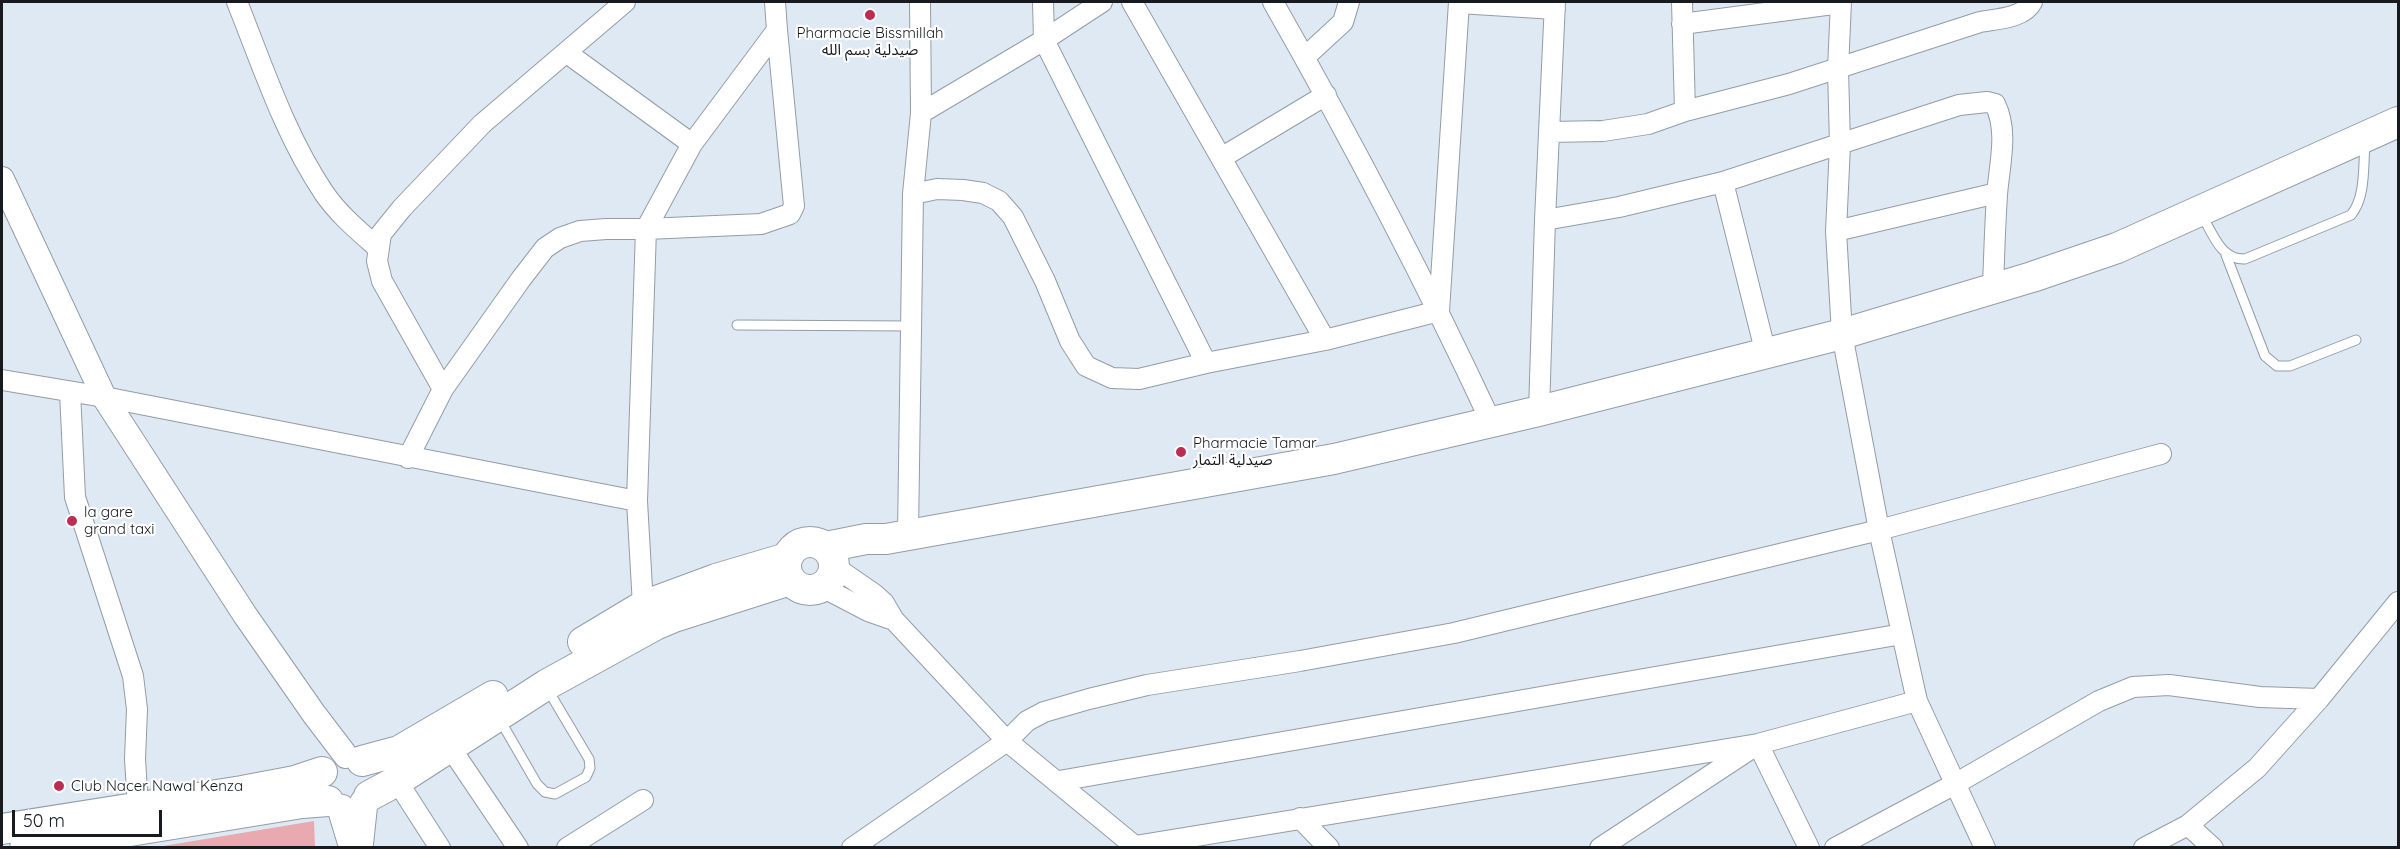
<!DOCTYPE html>
<html>
<head>
<meta charset="utf-8">
<style>
  body { margin:0 }
  #map { position:relative; width:2400px; height:849px; overflow:hidden; background:#dee9f4; font-family:Quicksand,sans-serif }
  canvas { display:block }
  .frame { position:absolute; inset:0; border:3px solid #171b1f; pointer-events:none }
  .scale { position:absolute; left:12px; top:810px; width:150px; height:27px; box-sizing:border-box; border:3px solid #171b1f; border-top:0; padding-left:8px; font-size:18px; line-height:21px; white-space:nowrap; color:#171b1f; -webkit-text-stroke:4px #fff; paint-order:stroke }
</style>
</head>
<body>
<div id="map">
<canvas width="2400" height="849"></canvas>
<div class="frame"></div>
<div class="scale">50 m</div>
</div>
<script>
const context = document.querySelector('canvas').getContext('2d');
context.lineJoin = 'round';
function paint(path, color) { context.fillStyle = color; context.fill(path, 'evenodd'); }
function strokePath(path, color, width, dash) { context.strokeStyle = color; context.lineWidth = width; context.lineCap = dash ? 'butt' : 'round'; context.setLineDash(dash || []); context.stroke(path); }
function label(font, color, halo, rows, align = 'center') {
  context.font = font + ' Quicksand,"Noto Sans Arabic",sans-serif'; context.lineWidth = 4.5; context.setLineDash([]); context.textBaseline = 'middle'; context.strokeStyle = halo; context.fillStyle = color; for (const [text, x, y, turn = 0] of rows) {
    context.save(); context.translate(x, y); context.rotate((+turn || 0) * Math.PI / 180); context.textAlign = isNaN(turn) ? turn : align; if (halo) context.strokeText(text, 0, 0); context.fillText(text, 0, 0); context.restore();
  }
}
paint(new Path2D(`
  M314 821 315 847H157Z`), '#e9a9b1');
const service = new Path2D(`
  M2201 214C2213 233 2220 260 2245 259L2351 215C2366 197 2363 166 2365 144
  M2226 255 2265 356 2277 366H2290L2356 340
  M737 325 911 326
  M500 720 537 784 545 792 555 794 586 777 590 768 589 759 548 690`);
const minor = new Path2D(`
  M237 2C263 67 285 135 324 193 339 215 360 232 379 249
  M1043 2 1044 40 1206 363
  M1132 2 1325 340
  M1273 2C1351 139 1424 278 1491 422
  M1682 2 1685 111
  M1841 2 1838 69 1840 145 1836 231 1842 334 1879 530 1917 701 1985 848
  M1459 3 1555 9
  M1682 24 1841 3
  M567 53 692 144
  M1305 57 1343 22 1349 2
  M921 113 1044 40 1102 2
  M1549 132 1603 131 1648 124 1685 111 1789 84 1980 22C1997 19 2024 18 2032 2
  M1221 158 1326 95
  M1723 182 1766 354
  M913 194 937 189 963 190 983 193 999 201 1013 217 1045 281 1070 341 1086 366 1112 378 1139 379 1206 363 1325 340 1439 311 1459 2
  M1545 220 1619 207 1723 182 1959 105 1987 102 1995 104C2009 132 1999 166 1997 195 1995 226 1994 257 1993 288
  M1836 231 1997 193
  M2 380 104 397 637 501
  M443 389 382 281 377 261 381 234 402 208 482 124 625 2
  M70 392 75 497 133 676 137 709 135 759 138 807
  M1539 411 1545 220 1555 2
  M408 458 443 389 521 279 545 248 560 238 580 231 606 229H646L761 224 790 214 794 206 777 30
  M908 534 913 194 921 113 920 2
  M835 567 874 594 884 603 894 620 1007 741 1137 848
  M822 587 868 611 894 620
  M643 606 637 501 646 229 692 144 777 30 775 2
  M450 747 518 848
  M397 781 440 848
  M1059 781 1902 634
  M1300 818 1329 848
  M2188 825 2213 848
  M1135 846 1758 744 1917 701
  M567 848 643 800
  M852 848 1007 741 1027 721 1044 712 1089 699 1147 685 1300 661 1454 633 1879 530 2161 454
  M1600 848 1758 744 1809 848
  M1835 848 1955 784 2099 701 2133 687 2169 685 2260 697 2319 699
  M2144 848 2188 825 2257 768 2319 699 2398 602`);
const tertiary = new Path2D(`
  M2 179 104 397 245 615 314 714 346 756`);
const secondary = new Path2D(`
  M341 808 353 848
  M359 848 364 802`);
const primary = new Path2D(`
  M786 566a24 24 0 1 1 48 0a24 24 0 1 1-48 0Z
  M826 547 866 539H886L1334 459 1539 411 1842 334 2032 277 2117 248 2398 122
  M583 642 643 606 716 579 787 558
  M362 761 399 751 493 696
  M369 796 397 781 546 685 655 625 674 617 790 580
  M2 829 242 791 295 781 322 772
  M25 848 302 803 328 801`);
strokePath(service, '#939da7', 11);
strokePath(minor, '#939da7', 22);
strokePath(tertiary, '#939da7', 26);
strokePath(secondary, '#939da7', 29);
strokePath(primary, '#939da7', 32);
strokePath(service, '#fff', 9);
strokePath(minor, '#fff', 20);
strokePath(tertiary, '#fff', 24);
strokePath(secondary, '#fff', 27);
strokePath(primary, '#fff', 30);
for (const [x, y, r, color] of [
  [870,15,6,"#bd2d52"],
  [1181,452,6,"#bd2d52"],
  [72,521,6,"#bd2d52"],
  [59,786,6,"#bd2d52"]
]) { const dot = new Path2D(); dot.arc(x, y, r, 0, 2 * Math.PI); context.fillStyle = color; context.fill(dot); strokePath(dot, '#fff', 2); }
label('15px', '#171b1f', '#fff', [
  ["Pharmacie Bissmillah",870,33,"center"],
  ["صيدلية بسم الله",870,50,"center"],
  ["Pharmacie Tamar",1193,443],
  ["صيدلية التمار",1193,460],
  ["la gare",84,512],
  ["grand taxi",84,529],
  ["Club Nacer Nawal Kenza",71,786]
], 'left');
</script>
</body>
</html>
